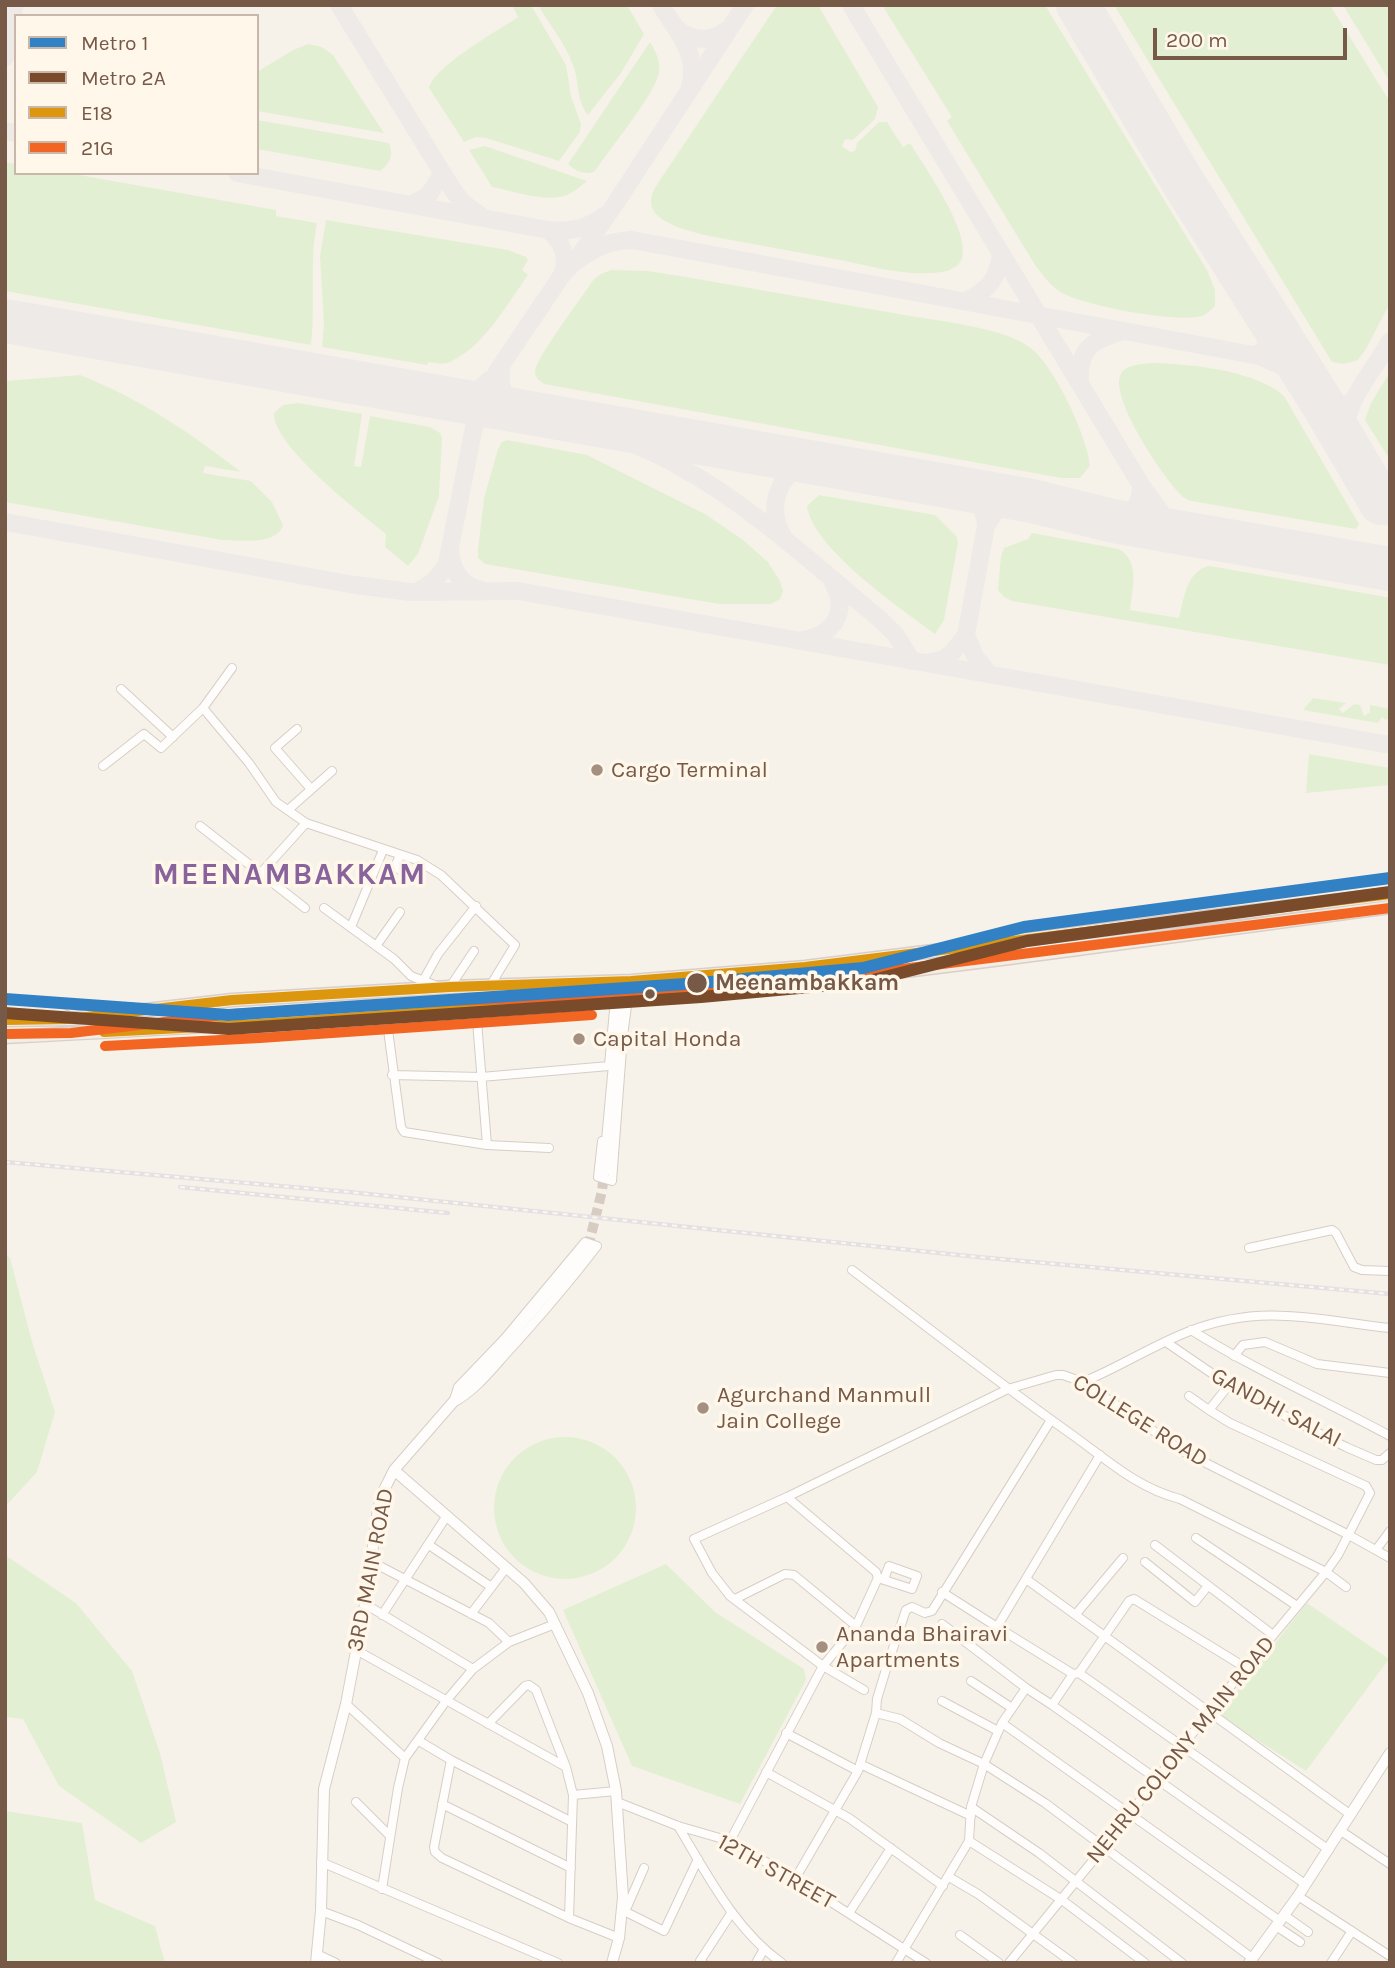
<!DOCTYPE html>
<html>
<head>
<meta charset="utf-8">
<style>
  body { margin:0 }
  #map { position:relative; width:1395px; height:1968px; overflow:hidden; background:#f7f2e9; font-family:Karla,sans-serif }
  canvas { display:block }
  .frame { position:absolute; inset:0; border:7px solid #775948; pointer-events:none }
  .legend { position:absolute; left:14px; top:14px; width:245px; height:161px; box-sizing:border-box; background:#fff7ea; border:2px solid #c9b8a9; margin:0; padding:9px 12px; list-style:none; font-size:21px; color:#775948 }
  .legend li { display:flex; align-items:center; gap:14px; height:35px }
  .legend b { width:35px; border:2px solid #c9b8a9 }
  .scale { position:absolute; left:1153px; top:28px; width:194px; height:32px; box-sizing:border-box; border:4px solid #775948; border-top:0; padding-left:9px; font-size:21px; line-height:24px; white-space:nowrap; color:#775948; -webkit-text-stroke:5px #fff7ea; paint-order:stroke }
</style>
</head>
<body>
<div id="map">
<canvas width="1395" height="1968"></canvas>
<div class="frame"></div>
<ul class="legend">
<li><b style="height:9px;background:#3281c4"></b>Metro 1</li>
<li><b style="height:9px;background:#7a4b2a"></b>Metro 2A</li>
<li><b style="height:9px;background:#dd970e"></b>E18</li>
<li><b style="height:9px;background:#f26522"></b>21G</li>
</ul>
<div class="scale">200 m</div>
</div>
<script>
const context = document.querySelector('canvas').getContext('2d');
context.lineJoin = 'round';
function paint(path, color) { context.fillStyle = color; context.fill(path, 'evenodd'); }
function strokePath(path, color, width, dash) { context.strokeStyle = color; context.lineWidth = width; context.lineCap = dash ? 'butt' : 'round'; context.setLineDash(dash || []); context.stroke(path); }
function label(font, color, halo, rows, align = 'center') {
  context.font = font + ' Karla,sans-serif'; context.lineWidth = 7; context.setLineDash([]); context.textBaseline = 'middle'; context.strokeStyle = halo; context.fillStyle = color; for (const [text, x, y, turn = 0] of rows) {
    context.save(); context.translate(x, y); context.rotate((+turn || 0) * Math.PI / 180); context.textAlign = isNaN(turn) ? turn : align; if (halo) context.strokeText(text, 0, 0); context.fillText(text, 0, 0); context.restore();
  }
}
paint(new Path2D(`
  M512 5H531L566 65 571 96 581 124 580 132 559 161 486 138 476 137 464 142 429 88C434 66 499 30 518 17Z
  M538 5H627L644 34 621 73 588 115C575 99 580 80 572 63 565 43 549 24 538 5Z
  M777 5H818L878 107 875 119 853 140 845 139 842 146 850 152 855 151 857 143 879 122H887L903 147 910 143C924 166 971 232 962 258 960 265 953 269 947 271 913 278 873 267 840 260 796 252 753 244 709 236 693 232 653 224 651 203 650 194 657 184 662 177Z
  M882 5H1045L1207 270 1215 290V306C1211 310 1207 314 1202 316 1175 323 1086 306 1062 293 1050 286 1043 275 1035 265L947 121 952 117Z
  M1114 5H1330L1390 102V303L1366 349 1358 360 1343 364 1332 362Z
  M1343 5H1390V82Z
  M650 42C656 52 661 61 659 73 655 94 609 150 595 171 586 176 575 171 568 164Z
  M308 44 322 47 333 55 384 133 257 111V72L293 50Z
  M257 120 389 143C394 155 390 164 380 171L257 149Z
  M485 146 587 181C580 187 573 193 564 196 543 202 513 191 492 187L469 150Z
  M5 162 16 164V173H68L276 210V216L317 223C309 263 316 304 311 345L5 291Z
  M326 220 508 250 526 257 528 260 522 270 528 275C507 304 485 346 450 362 443 365 435 363 428 362L427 365 322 347 324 324 320 256Z
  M611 270 648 271 680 276C755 289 830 302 905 315 939 321 1000 327 1028 346 1053 362 1088 437 1090 466L1080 478H1061L544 384C539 380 535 378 535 371 536 358 584 294 594 279L601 274Z
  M1153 363C1190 364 1255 370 1284 396L1356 519 1359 524 1356 529 1197 502C1191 501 1186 500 1182 496 1165 480 1105 393 1122 372 1129 364 1143 364 1153 363Z
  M1390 372V460L1365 420 1371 403Z
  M80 375C141 399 189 432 241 472L205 466 203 473 251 481 272 502 283 525C277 546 240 540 222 540L5 502V381Z
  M298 403 362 414 354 466 361 467 370 416 430 427 440 433 442 438 439 496 418 554 408 566 385 547 386 534C360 513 272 445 274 413L283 405Z
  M507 440 587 455 705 514 743 540 768 562 780 581 783 591 780 599 771 604H719L485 564 478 558V550L484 498 498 449 502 442Z
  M819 495 935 515 957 537 958 543 944 620 935 634C901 609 812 548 807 506Z
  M1032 533 1119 549C1141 562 1132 589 1130 610L1179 618C1184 599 1186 570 1210 566L1386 597 1390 598V665L1012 601 1004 597 998 590 1001 556 1004 548 1028 539Z
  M1313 698 1346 703 1339 709 1343 713 1354 704 1360 705 1364 716 1370 712V705L1390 709V718L1386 720 1382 717 1378 723 1303 710Z
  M1309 754 1390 768V785L1306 793Z
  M5 1253 10 1258 33 1345 55 1412 37 1472 5 1507V1520Z
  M494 1508a71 71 0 1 1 142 0a71 71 0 1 1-142 0Z
  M5 1555 76 1603 132 1671 160 1753 176 1822 141 1843 59 1786 23 1719 5 1717Z
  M666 1564 715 1612 804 1669 806 1680 740 1804 632 1766 563 1610Z
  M1307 1603 1389 1659 1306 1771 1218 1715Z
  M5 1811 82 1823 95 1900 155 1926 165 1963H5Z`), '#e3efd3');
strokePath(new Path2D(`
  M339 5 453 190 463 203 480 215
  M661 5C676 31 699 53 690 85
  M851 5 1141 485 1165 518 1186 533
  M677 29C693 42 710 42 727 30
  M5 57 14 8
  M5 131 16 133
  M237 173 548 230C570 232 587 229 605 215
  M411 205 428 196 442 174
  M548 230C562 241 569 257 562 275
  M575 262C594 248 608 241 632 240L1259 356 1293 371 1311 385
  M965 301C989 290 998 279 1001 253
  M1259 356 1270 339 1268 317
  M502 366C498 392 505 401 528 413
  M1080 383C1078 349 1091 340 1123 331
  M449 399 476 392 489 380
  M1325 409 1338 410 1354 400
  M558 418C598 431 640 444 677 465 753 507 816 566 882 621L895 634 912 661
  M474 426 483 415 502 408
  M1346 446C1338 407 1373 373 1390 341
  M1381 503 1390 517
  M1113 521C1132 514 1141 506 1141 485
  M5 522 355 585 410 592 518 591 1390 745
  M986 526 998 507 1011 498
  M784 538C766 510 777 479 803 462
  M450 549C451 570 460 585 481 590
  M416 592C430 586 440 577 447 563L477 412 498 370 562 275 575 262 617 201 745 5
  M966 635 975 656 989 674
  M803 640C834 635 849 611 833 583
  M927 663 944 659 952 653 966 635 986 526C985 510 978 501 966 490`), '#eeeae7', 18);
strokePath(new Path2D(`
  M1078 5 1184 184 1324 406 1381 503
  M5 321 1032 501 1113 521 1390 569`), '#eeeae7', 44);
strokePath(new Path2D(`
  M588 1247 602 1191 604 1173`), '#d7ccc1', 10, [10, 5]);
const minor = new Path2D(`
  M121 689 173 737
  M203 708 249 763 276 802 306 823 417 860 441 875 515 945 490 986
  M297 729 275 748 311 789
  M103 766 144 734 161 748 203 708 232 668
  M288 810 332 771
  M200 826 305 908
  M400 855 395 867 416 879
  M260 874 306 823
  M324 908 394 959 411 976 437 986
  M351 927 383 850
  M376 946 400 912
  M423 981 438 954 476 906
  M450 987 474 951
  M476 1009 487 1145
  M386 1015 401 1127 404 1132 487 1145 549 1148
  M609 1065 615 999
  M392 1075 481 1077 609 1066
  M602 1141 598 1177 612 1181 623 1036 628 998
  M585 1242 597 1246C568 1284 537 1320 505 1355 489 1373 474 1392 453 1403L458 1387 505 1338Z
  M1249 1248 1332 1230 1336 1233 1354 1267 1362 1270 1390 1271
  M852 1270C925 1325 996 1381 1071 1434 1106 1459 1137 1488 1180 1499L1326 1572 1346 1587
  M1191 1330C1255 1370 1324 1400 1390 1436
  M1166 1342 1242 1394 1346 1447 1376 1460H1382L1390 1453
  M1234 1356 1243 1345 1265 1342 1317 1364 1390 1373
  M1083 1382C1120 1367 1153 1345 1190 1331 1262 1303 1317 1320 1390 1328
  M1189 1396 1209 1410
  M1196 1538 1297 1606
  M429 1545 490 1586
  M1155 1545 1273 1635
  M1376 1550 1390 1531
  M370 1561 489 1623 509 1642
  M1145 1562 1195 1602 1207 1587
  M878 1578 912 1589 917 1576 889 1566 884 1579
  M1026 1579 1351 1815
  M942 1592 997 1627 1100 1455
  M735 1599 785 1574 794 1575 856 1626
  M365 1604 473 1669
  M471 1614 506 1568
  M1076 1614 1123 1558
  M382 1615 446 1517
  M942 1624 1026 1688
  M997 1627 1073 1674
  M356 1650 566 1767
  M1246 1668 1134 1599 1129 1601 1079 1673 1073 1674 1052 1705 1305 1884
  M1079 1673 1329 1850
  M971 1681 1012 1708
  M864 1690 823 1666 730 1596 712 1573 694 1539 787 1497 1008 1389 1056 1375H1063L1083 1382 1184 1452 1347 1534 1390 1558
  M942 1701 998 1731
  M346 1704 405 1758
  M876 1713 900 1719 939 1743 984 1764 1045 1803 1252 1958
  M1002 1723 1280 1921
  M488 1724 525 1686 529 1685 536 1690 566 1767 573 1795 569 1918
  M786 1733 858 1771
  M419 1741 451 1760 572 1822
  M451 1760 434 1847 435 1852 442 1858 569 1918 619 1938
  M860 1764 971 1816
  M766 1772 849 1818 943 1886
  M573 1795 616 1791
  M356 1802 390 1836
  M617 1802 678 1826 730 1841 795 1879 926 1963
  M442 1804 571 1868
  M971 1807 1039 1853 1182 1963
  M678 1826C707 1874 735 1930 782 1963
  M1341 1831 1390 1864
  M730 1841 823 1666 856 1626 878 1578 876 1572 787 1497
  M969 1841 1062 1900 1145 1963
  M321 1862 558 1963
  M949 1877 978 1894 1073 1963
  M795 1879 858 1771 876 1713 877 1699 887 1666 906 1610 912 1607 925 1613 932 1611 1051 1420
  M382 1889 398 1788 405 1758 446 1701 473 1669 509 1642 555 1624
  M1298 1896 1390 1956
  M623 1908 627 1907 644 1868
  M622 1910 664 1931 698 1859
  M321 1911 358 1925 438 1963
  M849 1913 891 1848
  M1284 1915 1308 1932
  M1276 1926 1300 1942
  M960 1935 999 1963
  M317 1954 336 1963
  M703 1963 700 1961 732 1912
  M756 1963 764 1949
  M896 1963 969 1841 971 1807 984 1764 1002 1723 1026 1688 1052 1705
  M1009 1963 1104 1847 1209 1712 1326 1572 1338 1555 1370 1493 1366 1486 1230 1423 1209 1410 1229 1385
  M1331 1963 1352 1931`);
const tertiary = new Path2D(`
  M604 1173 620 999
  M394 1470 524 1583 549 1612 588 1693 607 1746 616 1791 623 1897 619 1938 612 1963
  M316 1963 321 1911 324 1789 346 1704 365 1604 378 1509 384 1490 394 1470 588 1247
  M1249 1963 1298 1896 1390 1753`);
const primary = new Path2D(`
  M5 1010H50L66 1017
  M5 1020 69 1019 232 1000 450 987 631 981 805 967 1390 894
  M5 1037C270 1023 536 1009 800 983 997 962 1193 933 1390 907`);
strokePath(minor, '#d6cec6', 10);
strokePath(tertiary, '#d6cec6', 12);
strokePath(primary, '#d9cfc8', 15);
strokePath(minor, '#fefdfc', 8);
strokePath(tertiary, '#fefdfc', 10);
strokePath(primary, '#f3ede4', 12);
const rail = new Path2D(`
  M381 1010 428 1003
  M261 1026 352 1012
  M5 1162 349 1192 978 1257 1390 1294
  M180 1187 448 1213`);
strokePath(rail, '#e4e1e5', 4.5);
strokePath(rail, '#fff7ea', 2, [5]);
strokePath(new Path2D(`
  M5 1020 69 1019 232 1000 450 987 631 981 805 967 1390 894
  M104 1032 259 1024 591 1001`), '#dd970e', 10);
strokePath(new Path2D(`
  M5 1034 71 1033 233 1014 451 1001 632 995 806 981 1390 908
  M105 1046 260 1038 592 1015`), '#f26522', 10);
strokePath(new Path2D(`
  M5 999 228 1015 700 983 863 968 1024 927 1390 878`), '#3281c4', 12);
strokePath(new Path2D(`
  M5 1013 229 1029 701 997 865 982 1027 941 1390 892`), '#7a4b2a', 12);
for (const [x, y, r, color] of [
  [597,770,7,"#a48f80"],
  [697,983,11,"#775948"],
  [650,994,6,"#775948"],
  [579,1039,7,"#a48f80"],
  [703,1408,7,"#a48f80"],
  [822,1647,7,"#a48f80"]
]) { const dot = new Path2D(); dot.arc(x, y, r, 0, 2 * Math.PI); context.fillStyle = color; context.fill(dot); strokePath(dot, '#fff7ea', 2.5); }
label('23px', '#775948', '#fff7ea', [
  ["Cargo Terminal",611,770],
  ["Capital Honda",593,1039],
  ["Agurchand Manmull",717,1395],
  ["Jain College",717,1421],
  ["Ananda Bhairavi",836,1634],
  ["Apartments",836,1660]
], 'left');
label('bold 23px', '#775948', '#fff7ea', [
  ["Meenambakkam",715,983]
], 'left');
label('23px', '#775948', '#fff7ea', [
  ["GANDHI SALAI",1276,1408,28],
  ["COLLEGE ROAD",1140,1421,32],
  ["3RD MAIN ROAD",371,1570,-79],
  ["NEHRU COLONY MAIN ROAD",1181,1750,-51],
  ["12TH STREET",776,1872,29]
]);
context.letterSpacing = '2px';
label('bold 30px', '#89639b', '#fff7ea', [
  ["MEENAMBAKKAM",290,875]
]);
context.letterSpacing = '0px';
</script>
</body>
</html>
